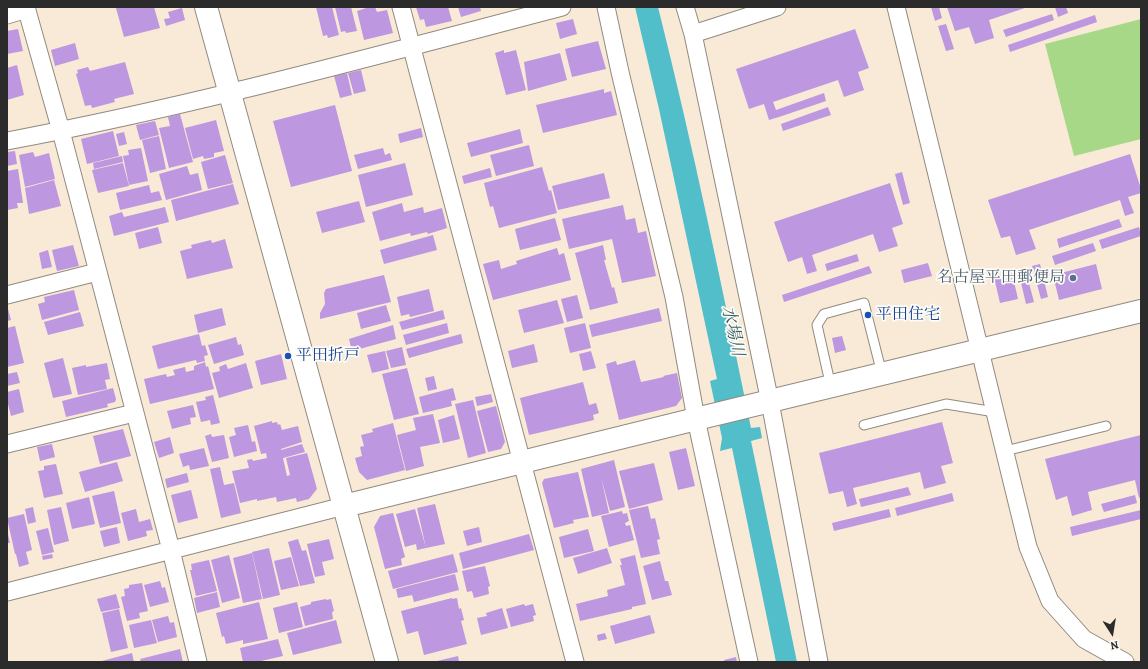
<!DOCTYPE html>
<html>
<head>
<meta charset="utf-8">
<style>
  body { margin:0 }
  #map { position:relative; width:1148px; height:669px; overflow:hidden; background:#f8ead6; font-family:Alegreya,serif }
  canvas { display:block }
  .frame { position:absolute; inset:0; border:8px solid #2b2b2b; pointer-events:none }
  .north { position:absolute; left:1092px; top:613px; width:40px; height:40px; -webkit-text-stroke:3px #fdfcf7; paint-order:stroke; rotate:168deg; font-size:11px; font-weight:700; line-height:16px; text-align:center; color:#2b2b2b }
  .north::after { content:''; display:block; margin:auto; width:14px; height:18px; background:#2b2b2b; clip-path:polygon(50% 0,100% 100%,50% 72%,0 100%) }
</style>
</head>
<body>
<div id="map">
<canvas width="1148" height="669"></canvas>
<div class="frame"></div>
<div class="north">N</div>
</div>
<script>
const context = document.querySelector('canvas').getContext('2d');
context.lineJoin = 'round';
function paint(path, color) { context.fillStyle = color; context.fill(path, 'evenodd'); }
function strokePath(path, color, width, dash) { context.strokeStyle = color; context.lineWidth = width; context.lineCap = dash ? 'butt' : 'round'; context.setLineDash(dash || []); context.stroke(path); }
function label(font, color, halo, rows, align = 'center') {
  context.font = font + ' Alegreya,"Noto Serif JP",serif'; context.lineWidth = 3.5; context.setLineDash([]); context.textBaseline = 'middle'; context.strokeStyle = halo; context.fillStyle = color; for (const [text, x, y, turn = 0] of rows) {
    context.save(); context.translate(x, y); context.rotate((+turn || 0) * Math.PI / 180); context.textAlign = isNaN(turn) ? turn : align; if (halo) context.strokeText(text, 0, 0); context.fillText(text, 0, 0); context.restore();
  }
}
paint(new Path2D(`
  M1141 19V139L1074 156 1045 44Z`), '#a6d887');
paint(new Path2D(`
  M635 7H658C693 146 722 287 751 428L760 427 762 438 751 441 797 662H776L732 448 720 451 722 438 710 381 717 379 659 109Z`), '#51bec9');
paint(new Path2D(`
  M120 7H132V8L154 7 160 28 124 37 116 8Z
  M316 7H332L339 35 328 38 327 35 323 36Z
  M335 7H351L357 31 346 33 345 31 341 32Z
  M365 7H375L377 12 387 10 393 33 364 40 357 11 366 8Z
  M416 7H448L452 21 426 27 424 19 420 20Z
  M458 7H480L481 11 461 17Z
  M931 7H939L942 18 935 21Z
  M947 7H1028L989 20 994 38 975 44 969 27 955 31Z
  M1055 7H1066L1068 13 1058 17Z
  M182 8 185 20 166 26 164 19 170 18 168 12Z
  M1052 14 1054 20 1006 37 1003 30Z
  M1095 15 1097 22 1010 52 1008 45Z
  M573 19 577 34 560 39 556 23Z
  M946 24 954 49 946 51 938 26Z
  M18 29 23 51 7 54V31Z
  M855 29 869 68 858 72 864 90 844 97 838 80 773 102 776 110 824 93 826 101 779 117 769 120 764 104 749 109 736 69Z
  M598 41 606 69 572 77 565 49Z
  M75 43 79 59 55 66 51 50Z
  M504 50V53L516 50 526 90 506 95 495 53Z
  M560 53 567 80 528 91 524 62Z
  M125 62 134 94 114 99 115 102 92 108 91 105 85 106 76 74 78 73 77 70 88 67 90 71Z
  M17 65 24 95 7 100V68Z
  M361 70 366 91 354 94 348 73Z
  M347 73 352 95 340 98 334 76Z
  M604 89V93L611 91 617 115 543 133 536 105Z
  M335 105 352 171 291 187 273 121Z
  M828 107 831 115 783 131 781 124Z
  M180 114 193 162 169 168 159 128 170 126 168 117Z
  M216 120 224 151 214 153V157L204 159 203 156 193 159 185 128Z
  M155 121 159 135 140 140 136 125Z
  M421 128 423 137 400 143 398 134Z
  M520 129 523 143 471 157 467 143Z
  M113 131 119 156 87 164 81 139Z
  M124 132 127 144 119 146 116 134Z
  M159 136 166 169 150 173 142 140Z
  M529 145 534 166 496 176 490 155Z
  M141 148 148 181 129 185 123 156 129 155 128 150Z
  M383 148 385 155 390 153 392 160 358 169 354 155Z
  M15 151 17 164 7 166V152Z
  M33 152 35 157 49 153 55 179 25 187 19 155Z
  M1130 154 1141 189V193L1128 197 1134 213 1125 216 1120 200 1029 230 1036 249 1016 255 1010 236 1001 238 988 200Z
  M225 155 233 183 208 189 201 162Z
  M122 156 123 162 94 169 93 163Z
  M123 163 129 186 98 193 92 170Z
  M405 163 413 195 366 207 358 175Z
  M187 166 190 175 198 173 202 190 166 200 159 174Z
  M542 167 549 191 551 190 557 213 499 228 493 206 490 207 484 183Z
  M490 168 492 177 464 184 462 176Z
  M18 169 23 203H17L18 208 7 210V171Z
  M902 172 910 203 903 205 895 174Z
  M604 173 610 198 558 210 552 186Z
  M54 180 61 206 29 214 25 188Z
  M890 183 903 224 892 228 898 246 879 252 873 234 812 255 817 271 807 274 802 257 788 262 774 222Z
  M233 184 239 204 176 221 171 200Z
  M149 185 151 193 159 191 162 200 120 210 116 193Z
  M359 201 365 222 322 233 316 212Z
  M402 203 404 212 423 207 424 213 442 208 447 228 428 234 427 232 411 236 410 233 380 241 372 212Z
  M623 205 626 220 635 218 638 233 646 231 656 276 622 283 612 239 569 249 562 219Z
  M165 207 169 222 114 236 109 216 122 212 124 217Z
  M555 218 561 240 520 250 515 229Z
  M1119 219 1122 227 1059 248 1057 239Z
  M158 227 162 243 139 249 135 233Z
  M1139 227 1141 236 1102 249 1099 240Z
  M433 235 437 250 384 264 380 250Z
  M225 239 233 268 187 279 180 251 192 248 191 245 211 240 212 243Z
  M1093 243 1096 251 1055 265 1052 256Z
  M73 245 79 266 57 271 52 250Z
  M603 245 606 260H604L612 288 614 287 618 303 590 310 575 253Z
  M557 248 559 255 564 253 571 280 493 300 483 264 499 260 501 269 517 264 516 261Z
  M48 250 52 267 42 269 39 253Z
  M857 254 859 261 827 271 825 264Z
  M928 263 932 276 904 283 901 270Z
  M1040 264 1048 297 1041 299 1032 266Z
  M1096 264 1102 289 1059 300 1053 275Z
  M869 266 872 273 784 302 782 295Z
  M1025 268 1034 302 1026 304 1018 270Z
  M1012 273 1018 299 1000 303 994 277Z
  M384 275 391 302 320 319V313L325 304 324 293 326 289Z
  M429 289 434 311 410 317 409 314 401 316 397 297Z
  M74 290 79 310 42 320 38 304 45 302 44 297Z
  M577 295 583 318 567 322 561 299Z
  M557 300 564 323 524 333 518 310Z
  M7 305 11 320 7 321Z
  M386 305 391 321 361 329 357 313Z
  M222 308 226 325 198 333 194 315Z
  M659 308 662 321 592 337 589 325Z
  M443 310 445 319 402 330 399 322Z
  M80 312 84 326 48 335 44 322Z
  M447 323 449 333 406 345 403 335Z
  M585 323 591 348 570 353 564 328Z
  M393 325 396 339 352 351 349 339Z
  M15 326 24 363 7 367V328Z
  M199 334 202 346 205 345 208 355 204 356 205 361 197 363 196 360 158 369 152 346Z
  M461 334 463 343 409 358 406 349Z
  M842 336 846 350 835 353 832 338Z
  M236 337 238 345 241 344 244 355 214 364 208 345Z
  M534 344 538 362 512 368 508 351Z
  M402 347 406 365 391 368 386 351Z
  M385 351 389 369 372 373 367 355Z
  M591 351 596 368 583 371 579 354Z
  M281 354 287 379 261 385 255 361Z
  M63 358 72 394 53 398 44 363Z
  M635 360 641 382 664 377 663 376 677 373 682 398 676 406 619 420 606 364 616 361 617 365Z
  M205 362 206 367 208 366 214 389 150 404 144 379 166 374 167 377 175 375 173 370 185 367 186 372 194 370V366Z
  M107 363 110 379 105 380 107 389 78 395 72 368 86 365V367Z
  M246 363 253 388 219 398 212 373 220 371 219 367 226 364 228 369Z
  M407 368 419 414 394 420 382 374Z
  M17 372 20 383 7 386V374Z
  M434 376 437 389 428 391 425 378Z
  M583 382 589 405 596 403 599 413 593 415 594 420 529 435 520 398Z
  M113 388 116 399 115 402 107 404 108 407 66 417 62 401Z
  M453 388 456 400 451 401 452 406 423 413 419 397Z
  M19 389 24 412 11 416 7 400V392Z
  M491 394 493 402 477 406 475 397Z
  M213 395 220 423 211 425 210 420 201 422 196 402 206 400 205 397Z
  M473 400 486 453 468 458 455 404Z
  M193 405 196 417 190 418 191 424 172 429 167 411Z
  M496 406 505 442 501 449 488 452 477 411Z
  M433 414 440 443 420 447 424 466 406 471 397 435 416 430 413 418Z
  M454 415 460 439 443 443 438 420Z
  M272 421V423L277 422 278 425 280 424 282 430 298 426 302 442 281 449V450L302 444 305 452 283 458 287 476 290 475 286 458 307 453 317 489 309 499 297 502 296 498 277 502 276 497 257 501V499L240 503 232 471 249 468 247 460 252 459 253 461 267 458 266 453 261 454 254 426Z
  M942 422 953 463 941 466 946 483 924 489 920 472 853 488 857 504 847 507 843 491 829 494 819 453Z
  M393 423 405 470 367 480 359 472 355 458 362 456 360 447 364 446 361 435 373 432 372 429Z
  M248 425 252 442 255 441 257 451 234 457 229 437 236 435 234 428Z
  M123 429 131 456 100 464 93 436Z
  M211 434 212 437 224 435 229 458 212 462 205 436Z
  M1141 435V497L1139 498 1135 480 1088 492 1092 510 1072 516 1067 496 1056 500 1045 459Z
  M170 437 174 453 159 458 154 442Z
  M52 444 55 457 40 461 37 447Z
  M204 448 209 466 190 470 189 465 183 467 179 454Z
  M686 448 695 486 678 490 669 452Z
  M614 460 625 507 610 511 601 477 609 513 592 517 581 469Z
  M117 462 123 481 85 492 79 472Z
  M654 463 663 500 629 509 619 471Z
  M56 464 63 494 44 498 38 471 44 470V466Z
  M220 467 224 485 234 483 241 513 221 518 210 469Z
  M578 472 589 517 573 520 574 523 554 528 542 483 544 479Z
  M187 473 189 482 167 488 165 479Z
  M908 487 911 495 861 507 859 499Z
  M191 490 198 518 178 523 171 495Z
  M114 491 121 523 100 528 92 496Z
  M952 493 954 501 897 516 895 508Z
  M1135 495 1137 503 1104 512 1101 504Z
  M89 497 95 524 72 529 66 503Z
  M435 504 445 544 426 548 417 508Z
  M648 506 651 519 655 518 660 539 657 540 660 554 641 558 629 510Z
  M33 507 36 522 28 524 25 509Z
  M61 507 69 541 54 545 47 510Z
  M136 509 139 522 150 519 153 530 146 531 147 536 128 541 121 513Z
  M415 509 426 548 417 550 416 544 405 547 396 514Z
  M889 509 891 517 834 531 832 523Z
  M1141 510V519L1072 536 1070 527Z
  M622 511 623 514 627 513 629 521 625 523 626 526 630 525 634 540 609 547 601 516Z
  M393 513 405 557 401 559 402 565 385 569 374 527 380 516Z
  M24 514 32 550 26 552 29 564 19 567 16 554H15L7 518Z
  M117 527 120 543 104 547 100 531Z
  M479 527 482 542 467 546 463 531Z
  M48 528 54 552 42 555 36 531Z
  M588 529 594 551 564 558 559 537Z
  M7 530 10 543H7Z
  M529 534 534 550 463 569 459 553Z
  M298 539 302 551 306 550 315 583 300 586 288 542Z
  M329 539 334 559 322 562 325 575 315 577 307 544Z
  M269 548 280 595 263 599 252 552Z
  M607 548 612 563 578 574 573 558Z
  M252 553 262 599 243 603 233 558Z
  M52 554 53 558 43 560 42 556Z
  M453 554 458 572 393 589 388 571Z
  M229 555 240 598 222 603 211 560Z
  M635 555 646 604 632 607V609L580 621 576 604 608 596 607 590 625 585 620 565H622L620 559Z
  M291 557 299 586 281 590 274 561Z
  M209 560 217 591 196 596 190 570H192L191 564Z
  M660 561 665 581H668L672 595 652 600 643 566Z
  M485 566 490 586 488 587 489 594 474 598 472 591 467 592 462 571Z
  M455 574 459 590 414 602 412 595 398 598 396 589Z
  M160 581 162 588 165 587 169 602 150 607 144 585Z
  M142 583 148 611 139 613 140 618 127 621 121 597 125 596 124 589 129 588V585Z
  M217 592 220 607 197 613 194 598Z
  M116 594 120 608 101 612 97 599Z
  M452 598V599L457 598 459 609 461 608 464 620 461 621 467 644 424 655 418 631 407 634 401 611Z
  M326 599V600L331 599 334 611 332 612 333 619 305 626 300 607 311 604V602Z
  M259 602 268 639 243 644V640L226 644 224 636 222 637 216 613Z
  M297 602 303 627 279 633 273 608Z
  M524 604 525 606 533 604 536 615 533 616 534 621 511 627 506 609Z
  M502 608 508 628 481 635 477 618 487 616 486 613Z
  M119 609 128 648 111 652 102 613Z
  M650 615 655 633 615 644 610 626Z
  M168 616 170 623 174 622 177 637 158 642 152 620Z
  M151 620 157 643 134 648 129 625Z
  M336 620 342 643 293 655 287 633Z
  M605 633 607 639 598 641 597 635Z
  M278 639 283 656 257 662H243L240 648Z
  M180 649 183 662H141L140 659Z
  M132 653 134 662H98Z
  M458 656 459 662H437V661Z
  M736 657 737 662H724V660Z`), '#bd97df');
const service = new Path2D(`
  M831 387 817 325 824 314 864 303 882 374
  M864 425 946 404 995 412
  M1005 451 1106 426`);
const minor = new Path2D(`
  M26 7 61 131 171 550 198 662
  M401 7 575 662
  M606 7 620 72 674 297 696 419 749 662
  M685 7 693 34 770 402 819 662
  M896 7 1028 547 1050 601 1084 639 1125 662
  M7 15 27 9
  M693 34 777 7
  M7 141C194 106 378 55 562 7
  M7 295 97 272
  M7 444 134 413
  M7 592 344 506`);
const tertiary = new Path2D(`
  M206 7 387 662
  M344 506 696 419 1141 311`);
strokePath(service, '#928a80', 11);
strokePath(minor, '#928a80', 19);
strokePath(tertiary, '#928a80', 24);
strokePath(service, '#fff', 9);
strokePath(minor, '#fff', 17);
strokePath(tertiary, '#fff', 22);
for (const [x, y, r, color] of [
  [1073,278,4,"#5c6f8a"],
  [868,315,4,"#1a4fb4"],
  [288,356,4,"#1a4fb4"]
]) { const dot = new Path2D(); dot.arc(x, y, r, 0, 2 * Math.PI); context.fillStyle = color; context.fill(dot); strokePath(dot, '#fdfcf7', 1.5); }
label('16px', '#4e5e75', '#fdfcf7', [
  ["名古屋平田郵便局",1065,278]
], 'right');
label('16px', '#164399', '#fdfcf7', [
  ["平田住宅",876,315],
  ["平田折戸",296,356]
], 'left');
label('italic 17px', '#385e62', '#fdfcf7', [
  ["水場川",732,331,78]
]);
</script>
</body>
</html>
